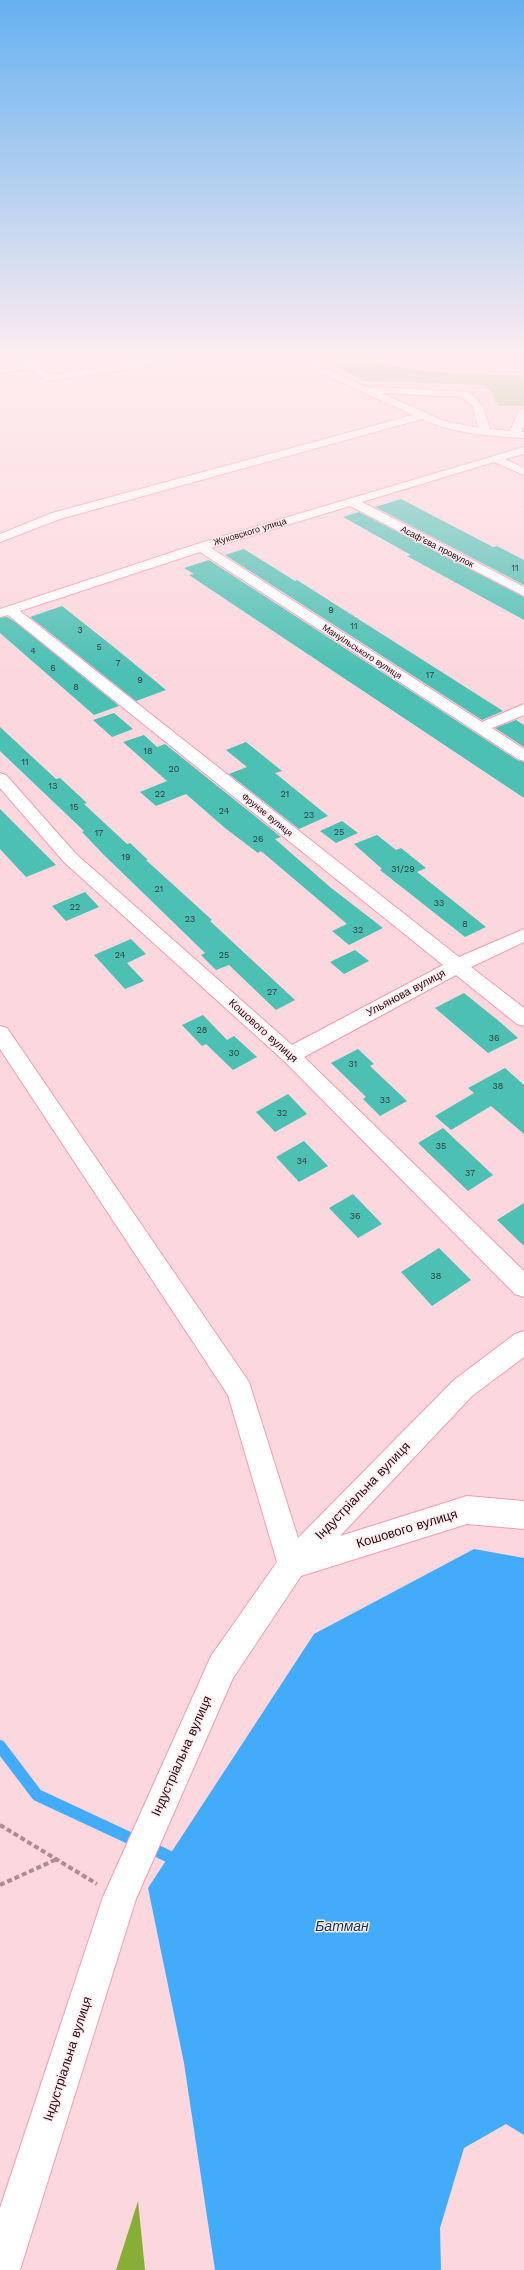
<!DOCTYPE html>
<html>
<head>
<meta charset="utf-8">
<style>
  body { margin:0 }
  canvas { display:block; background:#fcd7de }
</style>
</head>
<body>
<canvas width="524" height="2270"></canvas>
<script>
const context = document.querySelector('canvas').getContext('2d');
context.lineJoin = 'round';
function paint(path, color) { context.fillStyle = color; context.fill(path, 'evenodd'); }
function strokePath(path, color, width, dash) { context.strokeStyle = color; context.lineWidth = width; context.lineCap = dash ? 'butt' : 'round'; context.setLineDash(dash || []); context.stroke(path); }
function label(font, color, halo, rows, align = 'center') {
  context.font = font + ' "Work Sans",sans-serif'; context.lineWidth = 3; context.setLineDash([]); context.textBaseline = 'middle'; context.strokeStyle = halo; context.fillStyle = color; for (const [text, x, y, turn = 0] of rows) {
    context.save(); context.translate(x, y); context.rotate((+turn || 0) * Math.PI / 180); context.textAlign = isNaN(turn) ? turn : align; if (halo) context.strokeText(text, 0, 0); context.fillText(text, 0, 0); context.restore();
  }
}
paint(new Path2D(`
  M371 362 430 372 524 376V406H498L486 385 363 381 332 364Z`), '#a0bc6c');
paint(new Path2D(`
  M310 354H370L372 359C355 365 324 365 310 354Z
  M138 2201 145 2270H116Z`), '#89ae37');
paint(new Path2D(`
  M474 1549 524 1558V2135L506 2124 464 2148 440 2228 441 2270H215L184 2063 148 1888 314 1634Z`), '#42acfb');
strokePath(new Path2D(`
  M0 1746 37 1795 138 1842
  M149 1847 176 1860`), '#42acfb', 12);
paint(new Path2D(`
  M401 499 493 547 497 546 524 560V585L375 507Z
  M359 512 524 597V620L407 556 411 555 343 517Z
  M244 549 295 581 297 580 503 711 482 720 225 555Z
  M209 560 517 760 524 762V798L258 621 189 575 194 574 184 568Z
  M62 606 115 648 166 690 136 701 30 617Z
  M7 617 14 621 119 706 94 715 0 633V618Z
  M114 713 133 729 112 737 93 720Z
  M516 720 524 725V747L495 728Z
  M0 727 56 779 60 778 87 803 84 804 127 844 130 843 148 860H146L212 920 210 921 295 1000 276 1010 229 965 216 970 201 955 205 953 103 854 82 832 84 831 0 751Z
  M144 735 157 747 165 744 281 837 275 839 330 887 383 928 349 945 332 931 347 924 261 851 258 853 225 828 186 794 156 806 140 792 167 781 123 742Z
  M246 742 282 771 275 773 328 816 299 829 229 774 247 767 226 750Z
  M0 809 56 865 26 877 0 849Z
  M342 821 358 833 336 843 320 831Z
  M377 835 396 850 401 848 426 868 417 872 486 927 465 937 380 870 382 869 354 844Z
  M85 892 99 907 66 921 52 906Z
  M131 939 146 954 127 963 144 981 125 989 94 955Z
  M355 950 369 961 344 974 330 962Z
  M464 993 500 1022 518 1038 488 1053 435 1008Z
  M203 1015 227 1040 234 1036 257 1057 233 1070 206 1044 202 1046 182 1025Z
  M358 1049 374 1064 370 1066 407 1101 380 1116 363 1099 366 1097 331 1063Z
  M505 1068 524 1085V1134L491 1106 451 1130 435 1116 474 1093 468 1088Z
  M288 1094 307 1114 275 1132 256 1112Z
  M443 1128 493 1175 468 1191 418 1143Z
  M304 1141 328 1166 299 1182 276 1157Z
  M353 1194 382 1224 358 1238 329 1208Z
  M524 1203V1246L497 1220Z
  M439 1248 471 1280 432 1306 401 1272Z`), '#4bc0b3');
const minor = new Path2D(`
  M14 354H25L49 375 183 354 194 355 187 361 46 381 30 369 0 373V367L25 364Z
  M280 354H293L371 389 375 387 469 392 483 406 490 429 510 431 519 411 524 408V424L521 432H524V438C490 436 454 434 422 419L60 519 0 542V534L52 513 413 415ZM381 393 462 397 473 407 478 428 444 421Z
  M524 447V454L505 459 524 468V475L494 462 362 502 524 587V596L350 506 211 548 482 722 524 704V715L492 728 524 749V761L518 759 475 731 200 552 20 611 459 957 524 929V942L471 967 524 1008V1026L517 1024 456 975 304 1057 524 1271V1297L515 1294 283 1060 64 862 0 788V773L6 775 76 854 292 1045 443 965 8 615 0 617V609L197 544Z
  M0 1026 7 1028 249 1382 298 1538 454 1380 515 1334 524 1331V1357L472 1396 340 1536 467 1496 524 1501V1529L467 1524 301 1576 233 1678 136 1899 20 2270H0V2208L103 1897 211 1656 277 1562 228 1395 0 1049Z`);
strokePath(minor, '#f39cb0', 2);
strokePath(new Path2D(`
  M0 1825 97 1884
  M0 1885 57 1859`), '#ad8b92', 4, [5, 3]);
paint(minor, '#fff');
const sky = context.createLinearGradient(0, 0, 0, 672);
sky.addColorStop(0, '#65b1f0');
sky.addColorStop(0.53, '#feedf0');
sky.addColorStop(1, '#feedf000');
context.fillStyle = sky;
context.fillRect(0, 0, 524, 672);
label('9px', '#2a0b14', '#fdeaed', [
  ["Жуковского улица",250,532,-17],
  ["Асаф’єва провулок",437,547,27],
  ["Мануільського вулиця",362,652,33],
  ["Фрунзе вулиця",267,815,39]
]);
label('9px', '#32383c', null, [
  ["11",515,568],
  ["9",331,610],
  ["11",354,626],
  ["3",80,630],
  ["5",99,647],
  ["4",33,651],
  ["7",118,663],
  ["6",53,668],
  ["17",430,675],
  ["9",140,680],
  ["8",76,687],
  ["18",148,751],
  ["11",25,762],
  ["20",174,769],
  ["13",53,786],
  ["22",160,794],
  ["21",285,794],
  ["15",74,807],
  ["24",224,811],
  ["23",309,815],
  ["25",339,832],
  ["17",99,833],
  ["26",258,839],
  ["19",126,857],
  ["31/29",403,869],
  ["21",159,889],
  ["33",439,903],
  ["22",75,907],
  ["23",190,919],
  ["8",465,924],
  ["32",358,930],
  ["24",120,955],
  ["25",224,955],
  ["27",272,992],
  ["28",202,1030],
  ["36",494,1038],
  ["30",234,1053],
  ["31",353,1064],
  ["38",498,1086],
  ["33",385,1100],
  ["32",282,1113],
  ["35",441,1146],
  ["34",302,1161],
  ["37",470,1173],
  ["36",355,1216],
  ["38",436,1276]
]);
label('11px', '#2a0b14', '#fdeaed', [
  ["Ульянова вулиця",406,993,-28],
  ["Кошового вулиця",263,1031,42]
]);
label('13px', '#2a0b14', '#fdeaed', [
  ["Індустріальна вулиця",363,1491,-46],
  ["Кошового вулиця",407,1529,-17],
  ["Індустріальна вулиця",182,1756,-66],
  ["Індустріальна вулиця",68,2059,-72]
]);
label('italic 14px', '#0f3a59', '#fdeaed', [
  ["Батман",342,1927]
]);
</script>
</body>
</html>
